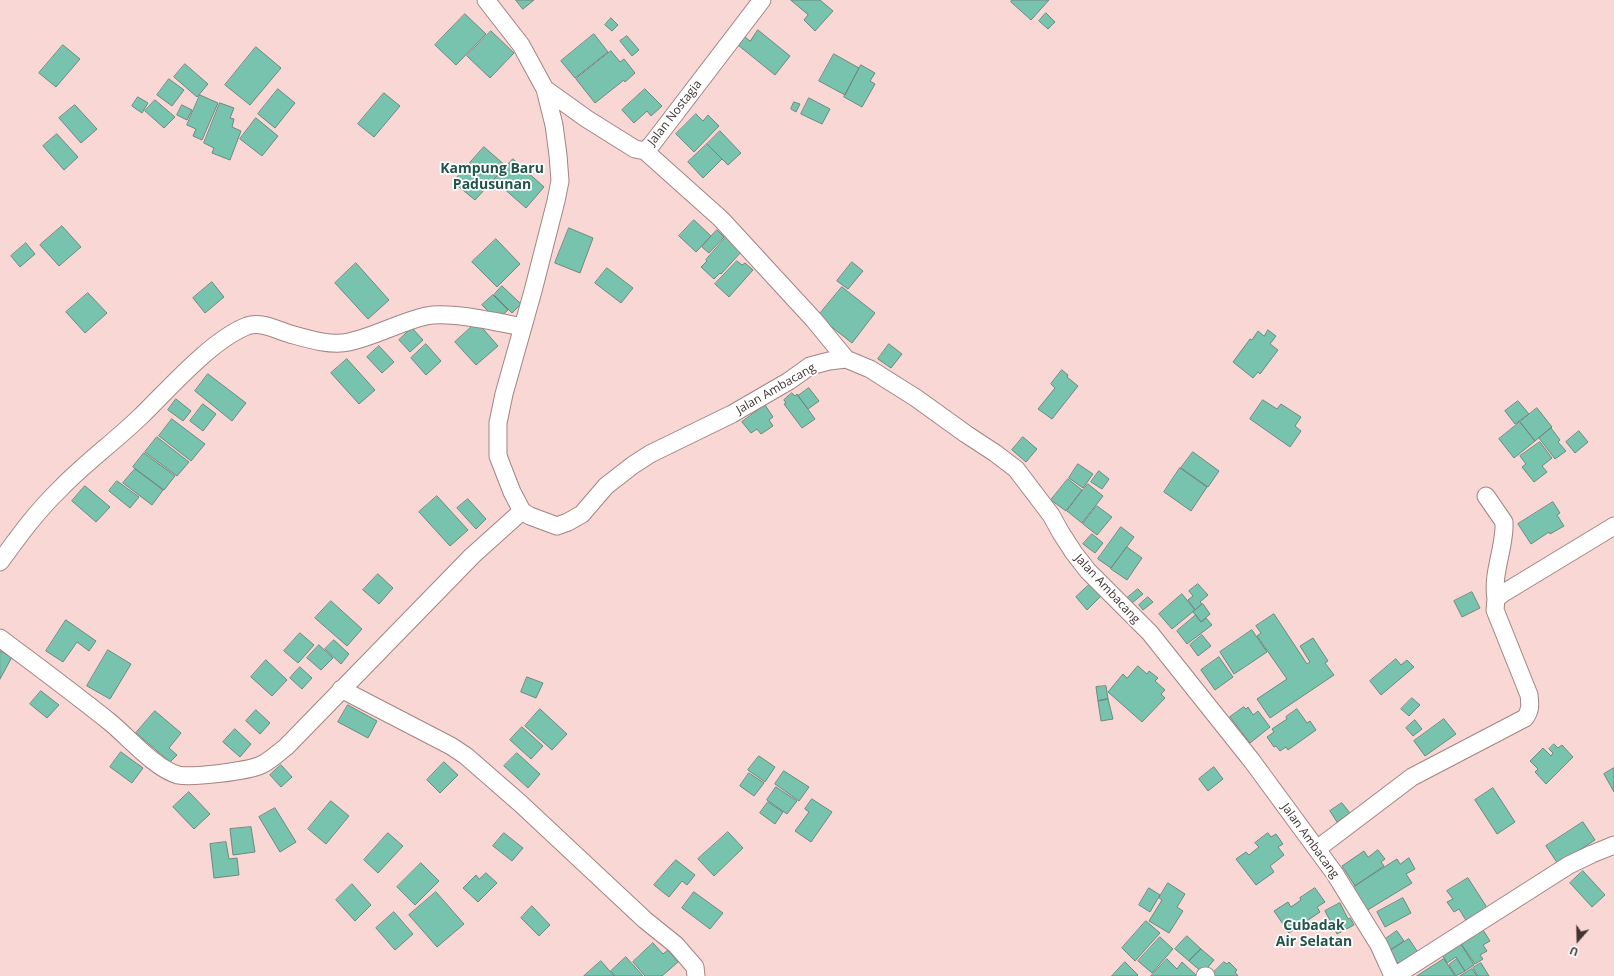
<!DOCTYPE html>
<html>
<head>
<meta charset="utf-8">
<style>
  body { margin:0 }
  #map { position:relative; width:1614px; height:976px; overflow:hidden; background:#f9d7d5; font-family:"Open Sans",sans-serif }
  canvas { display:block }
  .north { position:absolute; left:1558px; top:920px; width:40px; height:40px; -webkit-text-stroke:3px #fff; paint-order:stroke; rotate:200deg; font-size:11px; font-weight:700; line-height:16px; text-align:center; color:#413433 }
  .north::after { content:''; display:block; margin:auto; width:14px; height:18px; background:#413433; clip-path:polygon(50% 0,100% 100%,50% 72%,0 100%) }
</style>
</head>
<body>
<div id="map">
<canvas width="1614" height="976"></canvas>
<div class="north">U</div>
</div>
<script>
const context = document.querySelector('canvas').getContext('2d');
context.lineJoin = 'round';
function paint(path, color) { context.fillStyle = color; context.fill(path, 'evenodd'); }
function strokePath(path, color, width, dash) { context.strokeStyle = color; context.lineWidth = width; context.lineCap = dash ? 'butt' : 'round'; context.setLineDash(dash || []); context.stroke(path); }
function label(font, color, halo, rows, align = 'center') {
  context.font = font + ' "Open Sans",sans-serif'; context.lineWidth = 3.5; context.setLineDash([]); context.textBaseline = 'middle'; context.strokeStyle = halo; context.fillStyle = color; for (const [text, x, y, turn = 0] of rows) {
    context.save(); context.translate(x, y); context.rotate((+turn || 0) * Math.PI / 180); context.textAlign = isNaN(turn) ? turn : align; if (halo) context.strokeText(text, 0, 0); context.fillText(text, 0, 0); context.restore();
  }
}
const building = new Path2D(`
  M516 0H534L523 9Z
  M791 0H820L833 11 815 31 804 20 808 15Z
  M1012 0H1049L1031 20 1011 2Z
  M1046 13 1055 22 1048 29 1039 21Z
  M465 14 486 34 456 65 435 45Z
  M611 18 618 25 612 31 605 25Z
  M758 30 790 56 775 75 738 45 745 37 750 41Z
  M491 31 514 53 490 78 467 56Z
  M594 34 608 52 575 78 561 61Z
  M627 36 639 50 632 56 620 41Z
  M63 45 80 59 56 87 39 73Z
  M256 47 281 68 250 105 225 85Z
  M611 51 620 62 624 59 635 73 625 82 624 80 595 103 576 79Z
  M834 54 859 68 845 95 819 81Z
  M185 64 208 84 197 97 174 77Z
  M861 65 875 73 870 81 875 84 862 107 844 97Z
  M169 79 184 90 172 106 157 95Z
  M278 89 295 103 275 128 258 114Z
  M645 89 662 106 651 116 647 111 634 123 622 110Z
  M384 93 400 106 374 137 358 124Z
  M200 95 218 103 202 140 193 136 196 129 187 125Z
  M138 97 148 103 142 113 132 106Z
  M809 98 830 109 822 124 801 114Z
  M155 100 175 117 164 128 145 111Z
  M794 102 800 104 796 112 791 109Z
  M220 103 234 108 230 118 234 119 232 127 241 131 230 160 212 153 214 148 204 143Z
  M75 105 97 129 81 143 59 118Z
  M182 105 192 110 187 120 177 115Z
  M696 114 703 121 708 115 719 126 694 152 676 134Z
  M256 118 278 136 262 156 240 139Z
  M720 131 741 153 728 165 707 144Z
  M57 134 78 157 64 170 43 146Z
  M707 144 722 159 703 178 688 162Z
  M484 147 506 166 475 200 453 182Z
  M513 159 544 187 526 208 494 180Z
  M694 220 711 236 696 252 679 236Z
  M62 226 81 247 59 266 40 245Z
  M569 228 593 238 580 273 555 263Z
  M717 230 724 237 709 253 702 247Z
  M726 237 742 251 721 274 720 273 714 279 701 267 707 261 706 260Z
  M496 239 520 264 497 287 472 262Z
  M26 243 35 254 20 267 11 256Z
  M737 261 742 265 745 263 753 270 729 297 715 284Z
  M852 262 863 271 848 289 837 281Z
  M356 263 389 300 368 319 335 283Z
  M607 268 633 288 621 303 595 283Z
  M212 282 224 297 205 313 193 298Z
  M502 286 521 304 512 313 494 295Z
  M842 287 875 313 852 343 818 316Z
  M88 293 107 313 85 333 66 312Z
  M493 295 508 310 497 320 482 305Z
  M477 322 498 346 476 365 455 342Z
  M412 328 423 340 410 352 399 340Z
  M1268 330 1276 336 1270 344 1278 350 1260 374 1258 372 1253 378 1233 362 1250 339 1252 340 1258 331 1264 336Z
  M426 344 441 361 426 375 411 358Z
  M889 344 902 354 891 368 878 359Z
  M379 346 394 362 382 373 367 357Z
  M347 359 375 390 359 404 331 373Z
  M1062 370 1068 375 1067 377 1078 386 1052 419 1038 409 1055 388 1051 384Z
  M208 374 246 403 232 421 195 391Z
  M809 388 819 401 808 409 798 396Z
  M792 393 795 396 797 394 815 419 802 428 784 404 786 403 784 400Z
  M176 399 191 411 183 421 168 410Z
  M1263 400 1277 409 1281 404 1301 417 1295 426 1301 431 1290 447 1250 419Z
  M1518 401 1529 414 1515 424 1505 411Z
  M203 404 216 414 203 431 190 421Z
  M765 405 773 417 769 420 773 426 761 434 757 429 751 433 742 422Z
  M1537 408 1552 427 1535 441 1520 422Z
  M172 419 205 444 191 461 159 436Z
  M1520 422 1535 441 1514 458 1499 439Z
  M1551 428 1560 440 1558 442 1566 451 1555 459 1539 438Z
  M1579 431 1588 442 1575 453 1566 442Z
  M157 437 189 462 177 476 145 452Z
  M1023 437 1037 449 1026 462 1012 450Z
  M1540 442 1552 458 1542 466 1547 472 1534 482 1522 467 1526 464 1520 456Z
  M1193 452 1219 471 1208 487 1181 468Z
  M144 453 175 476 164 490 133 467Z
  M1078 464 1093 474 1083 488 1069 478Z
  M1180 468 1207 487 1191 511 1164 492Z
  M135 469 163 490 152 505 123 483Z
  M1099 471 1109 479 1102 489 1091 482Z
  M1068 479 1082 490 1066 511 1051 500Z
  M117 481 139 497 130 508 109 491Z
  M1088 484 1103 496 1082 523 1067 511Z
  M85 486 110 507 96 522 72 501Z
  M437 496 468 530 450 546 419 512Z
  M468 499 486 519 476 529 457 508Z
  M1553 502 1560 513 1557 515 1564 526 1550 534 1549 532 1531 544 1518 524Z
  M1097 506 1112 517 1097 535 1083 524Z
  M1121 527 1134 537 1111 568 1098 559Z
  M1092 534 1103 543 1095 553 1083 544Z
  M1127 547 1142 558 1127 580 1111 569Z
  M378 574 393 588 379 604 363 590Z
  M1090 584 1101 596 1087 610 1076 597Z
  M1198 584 1208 595 1200 602 1202 604 1195 610 1188 600 1193 596 1189 591Z
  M1138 589 1143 594 1132 603 1127 598Z
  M1472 592 1480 608 1462 617 1454 601Z
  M1182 594 1195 610 1172 629 1159 614Z
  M1148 597 1153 602 1143 610 1139 605Z
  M331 601 362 629 347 646 315 618Z
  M1203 604 1210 614 1201 622 1193 612Z
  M1274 614 1307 664 1310 662 1300 646 1313 638 1328 661 1325 663 1334 675 1270 718 1257 699 1287 679 1257 636 1261 633 1256 626Z
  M1196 615 1201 622 1206 618 1212 625 1187 644 1177 631Z
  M66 620 96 641 89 651 77 642 63 662 46 651Z
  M1252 630 1267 652 1234 674 1220 652Z
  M300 633 314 645 298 663 284 651Z
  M1202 635 1211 646 1198 656 1190 645Z
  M334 640 349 654 341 664 325 649Z
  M319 645 333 658 321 670 307 658Z
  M108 650 131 664 110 699 87 686Z
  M0 651 12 657 0 679Z
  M1219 657 1233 677 1215 690 1201 670Z
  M1396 659 1401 665 1407 660 1414 667 1381 695 1370 681Z
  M266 660 287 680 272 696 251 677Z
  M1138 666 1147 674 1149 671 1158 678 1155 681 1165 690 1161 694 1165 698 1142 722 1108 692 1123 674 1127 678Z
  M300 667 312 678 302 689 290 678Z
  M527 677 543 683 536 698 521 692Z
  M1106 686 1108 699 1098 701 1096 687Z
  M41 691 59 705 47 718 30 704Z
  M1412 698 1420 705 1409 716 1401 709Z
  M1108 699 1113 719 1101 721 1098 701Z
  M348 705 377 721 368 738 338 722Z
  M1244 707 1246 709 1248 707 1253 715 1258 711 1270 727 1250 743 1230 717Z
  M540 709 567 734 552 750 525 726Z
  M1297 709 1307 723 1310 721 1316 730 1288 750 1286 747 1280 751 1276 746 1274 747 1267 737 1274 732 1272 729 1287 719 1286 717Z
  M256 710 270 723 260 734 246 721Z
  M155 711 181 733 169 748 177 755 170 762 136 733Z
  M1444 719 1456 734 1425 756 1414 741Z
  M1415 720 1422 729 1413 736 1406 728Z
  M522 727 543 746 531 759 510 740Z
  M235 729 251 744 240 757 223 742Z
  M1554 744 1558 748 1562 745 1573 757 1546 784 1535 772 1538 769 1530 761 1543 748 1551 756 1553 753 1549 749Z
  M121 752 143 768 132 783 110 767Z
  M517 753 540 774 528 788 504 766Z
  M759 756 775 767 765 782 748 770Z
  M444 762 458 775 440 793 427 780Z
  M281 765 292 777 281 787 270 775Z
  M1214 767 1223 779 1208 791 1199 779Z
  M1614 768V792L1604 774Z
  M784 771 809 787 799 801 775 784Z
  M749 773 764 783 754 796 740 786Z
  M776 787 797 801 787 814 767 800Z
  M1493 788 1515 822 1497 834 1475 800Z
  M189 792 210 814 194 829 173 807Z
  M812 799 832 812 811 842 795 831 809 812 805 809Z
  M331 801 349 816 326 844 308 829Z
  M768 802 783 812 775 824 760 813Z
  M1342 803 1350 813 1337 822 1330 811Z
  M275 808 296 842 280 852 259 817Z
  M1583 822 1595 840 1558 864 1546 846Z
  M251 827 255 852 233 855 230 829Z
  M728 832 743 848 714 876 698 859Z
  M388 833 403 846 378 873 364 860Z
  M504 833 523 848 512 861 493 846Z
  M1268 833 1271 837 1276 834 1283 844 1278 847 1284 855 1270 866 1274 872 1256 885 1236 859 1246 852 1249 855 1259 847 1255 843Z
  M226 842 229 859 237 858 239 875 214 878 210 844Z
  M1378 850 1385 859 1381 862 1384 866 1355 886 1342 866 1364 851 1368 857Z
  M1409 858 1415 869 1406 874 1412 883 1366 911 1351 888 1397 859 1400 864Z
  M676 860 695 875 687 885 682 881 669 897 654 885Z
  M421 863 439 881 415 905 397 887Z
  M1583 871 1605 895 1592 907 1570 883Z
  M486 873 497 883 478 902 463 888 476 875 479 879Z
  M1468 878 1488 909 1467 922 1459 909 1454 912 1447 902 1453 899 1447 891Z
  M1168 883 1185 894 1177 907 1183 911 1169 933 1149 921 1162 900 1159 898Z
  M352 884 371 905 355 921 336 900Z
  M1149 888 1160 895 1150 912 1139 905Z
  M1315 888 1325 902 1317 907 1320 912 1289 933 1274 911 1288 902 1291 907 1301 900 1300 898Z
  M436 892 464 924 437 947 409 915Z
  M694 892 723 913 710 929 682 908Z
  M1403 898 1411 913 1385 927 1377 912Z
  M1340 903 1348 919 1350 918 1354 925 1337 934 1325 911Z
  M532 906 550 925 539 936 521 918Z
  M394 912 413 934 395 950 376 928Z
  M1146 921 1160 933 1135 961 1122 948Z
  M1481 927 1490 941 1483 945 1487 951 1480 955 1483 959 1475 964 1459 941Z
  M1397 931 1404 941 1390 950 1384 940Z
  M1187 936 1201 949 1189 961 1175 949Z
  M1160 937 1173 949 1152 973 1138 961Z
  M1409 939 1419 954 1400 967 1390 951Z
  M1459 941 1474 965 1465 971 1456 957 1447 963 1441 953Z
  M653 943 663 954 668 950 678 962 662 976H645L633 962Z
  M1201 949 1214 960 1203 973 1189 961Z
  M626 957 643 976H615L611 971Z
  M1167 959 1177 969 1182 962 1197 976H1151Z
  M1444 959 1455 976H1417Z
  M1457 959 1465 971 1456 976 1449 965Z
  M601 961 614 976H584Z
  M1125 962 1138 975 1137 976H1112Z
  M1224 962 1227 964 1229 962 1237 970 1235 972 1238 976H1212L1211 975Z
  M1481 963 1489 976H1478L1473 968Z
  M1472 969 1477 976H1460Z`);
paint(building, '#78c3ae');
strokePath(building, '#6a8980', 1);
const minor = new Path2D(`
  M486 0 521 45 545 89 554 125 558 155 560 181 556 201 533 291 504 394 498 423V456L512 492 522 511 530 516 557 526 568 522 582 514 606 486 633 465 650 454 732 414 789 381 810 366 829 361 846 359 870 369 916 398 966 434 995 453 1016 469 1051 515 1061 533 1074 553 1088 571 1150 633 1252 761 1335 874 1379 945 1393 976
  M545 89 587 119 635 149 645 151 652 144 762 0
  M645 151 721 219 814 320 846 359
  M1486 496 1504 522V528C1503 553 1492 574 1496 599
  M0 562C19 536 37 511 60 489 85 463 114 442 140 417 168 390 211 340 247 326 261 321 277 330 290 334 308 339 330 346 349 342 376 336 400 322 426 316 451 311 496 322 523 327
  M0 638C37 666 75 694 111 723 129 738 156 769 178 775 192 778 248 771 261 765 270 761 278 753 286 747L472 556 522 511
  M341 689 451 746 466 756 521 804 645 920 676 945 695 967 696 976
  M1317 849 1412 777 1525 718C1531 710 1530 704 1529 695L1495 610 1496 599 1502 594 1614 526
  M1205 976H1206
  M1395 976 1569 865 1592 854 1614 845`);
strokePath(minor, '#a38482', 19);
strokePath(minor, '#fff', 17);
label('12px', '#413433', '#fff', [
  ["Jalan Nostagia",675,113,-52],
  ["Jalan Ambacang",776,389,-30],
  ["Jalan Ambacang",1107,589,47],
  ["Jalan Ambacang",1310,841,54]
]);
label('bold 14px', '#215548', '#fff', [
  ["Kampung Baru",492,169],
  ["Padusunan",492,185],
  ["Cubadak",1314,926],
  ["Air Selatan",1314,942]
]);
</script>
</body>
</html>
